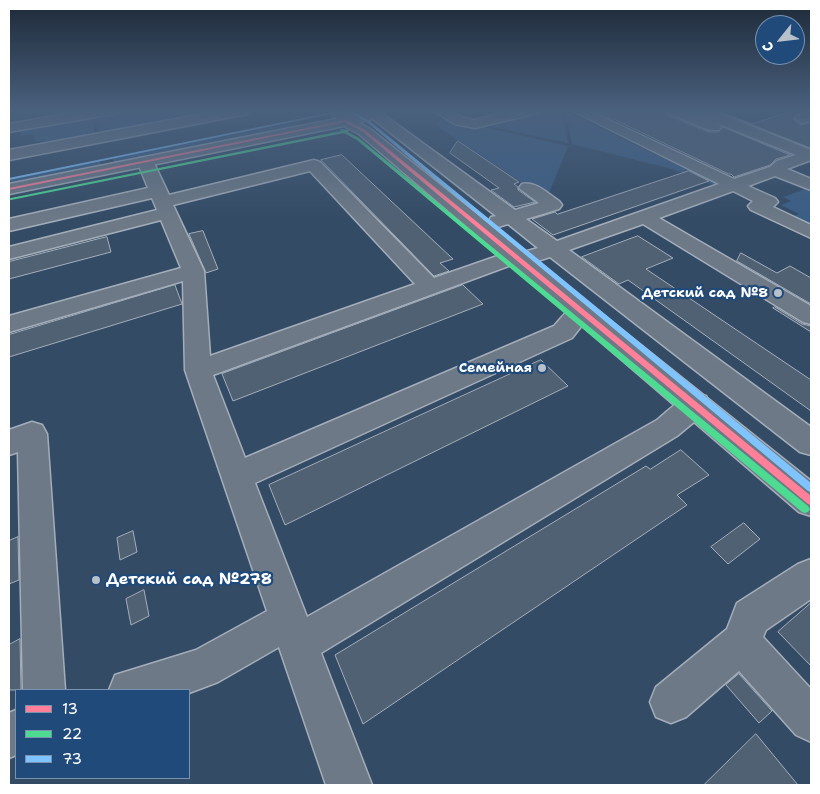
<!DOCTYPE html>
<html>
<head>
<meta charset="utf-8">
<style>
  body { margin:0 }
  #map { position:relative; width:820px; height:794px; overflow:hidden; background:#344b65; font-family:"Shantell Sans",sans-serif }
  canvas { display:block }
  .frame { position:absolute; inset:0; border:10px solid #fff; pointer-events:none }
  .legend { position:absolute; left:15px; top:689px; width:175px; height:90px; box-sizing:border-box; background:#1f4a7a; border:1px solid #7992af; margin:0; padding:6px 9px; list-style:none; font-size:15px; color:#fff }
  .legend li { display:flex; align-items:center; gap:10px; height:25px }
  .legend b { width:25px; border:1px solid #7992af }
  .north { position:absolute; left:755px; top:15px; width:50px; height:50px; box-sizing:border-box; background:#1f4a7a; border:1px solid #7992af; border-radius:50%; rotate:241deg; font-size:14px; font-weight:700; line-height:20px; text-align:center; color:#fff }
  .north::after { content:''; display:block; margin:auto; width:18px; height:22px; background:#b8c0c9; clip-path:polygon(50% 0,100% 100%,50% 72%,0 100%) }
</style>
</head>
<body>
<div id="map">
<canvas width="820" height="794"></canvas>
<div class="frame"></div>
<ul class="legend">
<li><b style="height:6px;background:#ff8098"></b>13</li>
<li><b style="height:6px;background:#4ddb92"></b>22</li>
<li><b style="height:6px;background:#80c4ff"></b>73</li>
</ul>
<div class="north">С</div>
</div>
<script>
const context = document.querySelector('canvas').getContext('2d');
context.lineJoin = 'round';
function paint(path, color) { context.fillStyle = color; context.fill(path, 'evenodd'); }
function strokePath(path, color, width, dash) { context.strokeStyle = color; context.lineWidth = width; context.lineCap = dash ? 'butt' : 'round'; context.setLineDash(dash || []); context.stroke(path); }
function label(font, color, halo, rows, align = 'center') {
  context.font = font + ' "Shantell Sans",sans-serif'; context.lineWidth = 4.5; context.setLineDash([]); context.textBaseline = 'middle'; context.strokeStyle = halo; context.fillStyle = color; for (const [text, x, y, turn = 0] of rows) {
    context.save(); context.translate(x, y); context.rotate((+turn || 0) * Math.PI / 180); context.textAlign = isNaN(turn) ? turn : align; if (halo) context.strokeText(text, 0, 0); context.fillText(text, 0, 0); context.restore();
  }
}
paint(new Path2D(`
  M118 110H204L209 117 99 138 94 115Z
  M539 110H561L568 143 478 124Z
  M565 111 686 169 694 167 732 185 721 188 672 169 572 144Z
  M92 115 96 139 73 142 34 141V134L21 136 20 127Z
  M443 118 568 146 547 198 535 187 521 182 440 128 437 125 440 119Z
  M298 122 302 126 115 164 113 158Z
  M99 160 101 166 9 185V178Z
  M805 189 811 192V227L791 217 799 214 781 205 791 201 783 197Z`), '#3b5e86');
const building = new Path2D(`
  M595 110H665L667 115 708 132H719L723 127 790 155 776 159 770 165 734 177 731 174H729Z
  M716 110 752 124 795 110H810L796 114 793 119 801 125 811 122V148Z
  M458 141 519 182 514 184 518 187V190L535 202 514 207 491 190 499 188 450 153Z
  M342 155 453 259 440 263 449 271 434 276 321 160Z
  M689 171 709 181 553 235 532 219 555 212 557 214Z
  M203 231 218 269 206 273 189 234Z
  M638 236 673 258 646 269 811 380V411L628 280 619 284 582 257Z
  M107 237 111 252 9 279V262Z
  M741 253 777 273 790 266 811 278V304L737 261Z
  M175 285 182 304 9 357V335Z
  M463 285 483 304 233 401 222 374Z
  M775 307 802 324 811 326V332L773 308Z
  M541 360 568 386 285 525 269 485Z
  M681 450 709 475 677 495 687 505 363 724 335 655 646 466 650 469Z
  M744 523 760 539 728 564 711 547Z
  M133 531 137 552 120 560 117 538Z
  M18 537 19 580 9 584V541Z
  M144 590 149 616 131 625 126 599Z
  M811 603V666L778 632Z
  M20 639 21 690H9V645Z
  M739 674 772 711 759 723 726 685Z
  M756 734 798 785H704Z`);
paint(building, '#506174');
strokePath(building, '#a4aeba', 1);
const minor = new Path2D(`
  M88 110H120L114 114 9 132V124Z
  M225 110H254L248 114 9 160V150Z
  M328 110H342L349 116 364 113 363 110 383 111 384 115 515 210 539 203 519 188 522 184C536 181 548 194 559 201L562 205 559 209 526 219 557 241 719 184 571 110H588L734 179 770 167 777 161 796 155 692 113 691 110H710L811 150V160L787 169 811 179V190L775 176 748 186 775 198 778 202 773 207 811 225V238L751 210 748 206 753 201 733 191 659 218 811 306V324L803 322 643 224 569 250 811 427V455L800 452 550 257 522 266 514 264 213 375 245 458 554 326C565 314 573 300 590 305L594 310 572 338 255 483 307 617 657 420C672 408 686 390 706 396L710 404 706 412 677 436 321 653 372 785H326L279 647 218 682 189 693V690H109L115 675 196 650 267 611 185 370 183 281 9 332V316L181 268 161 220 9 259V247L157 210 152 198 9 231V219L148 188 137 161 139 158H151L153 161 169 195 314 160 320 162 434 278 509 252 516 250 524 252 538 248 508 224 498 227 491 225 489 221 491 217 496 216 373 119C351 124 343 130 328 110ZM310 171 415 284 210 356 204 271 173 205Z
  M432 110H449L464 118 475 120 515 110H539L538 113 475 128 455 124Z
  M667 110H686L719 124 721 127 719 130H709L668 113Z
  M811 112V120L802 123 795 119 797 116Z
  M32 422 42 425 47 434 65 690H23L18 452 9 455V430Z
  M811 559V599L766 630 763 637 811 689V742L796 735 739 671 686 717 671 723 656 717 650 702 656 687 727 629 737 603 798 564Z
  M16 710V755L9 758V713Z`);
const major = new Path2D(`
  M346 117 369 128 811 481V516L799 512 359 134 344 126 9 194V184Z`);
strokePath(minor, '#a4aeba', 3);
strokePath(major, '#a4aeba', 3);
paint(minor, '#6d7986');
paint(major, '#6d7986');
paint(new Path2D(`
  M346 120 365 130 811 496V505L808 504 363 132 345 122 9 190V188Z`), '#ff8098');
paint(new Path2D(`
  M340 129 349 130 348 132 359 138 808 506 810 509 808 512 805 513 802 512 357 140 344 133 11 200 9 199 11 198 341 131Z`), '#4ddb92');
paint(new Path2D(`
  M342 110 346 111 9 180V178Z
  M350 111H352L371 122 811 483V492L808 491 369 124 350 113Z`), '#80c4ff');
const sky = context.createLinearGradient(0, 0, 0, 222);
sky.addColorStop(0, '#1d2938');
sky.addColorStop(0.5, '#4a617e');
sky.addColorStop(1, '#4a617e00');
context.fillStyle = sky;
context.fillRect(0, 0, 820, 222);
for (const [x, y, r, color] of [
  [778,293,5,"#b8c0c9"],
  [542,368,5,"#b8c0c9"],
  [96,580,5,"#b8c0c9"]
]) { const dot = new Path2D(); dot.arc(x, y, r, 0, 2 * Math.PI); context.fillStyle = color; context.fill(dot); strokePath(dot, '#1f4a7a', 2); }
label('bold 14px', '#fff', '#1f4a7a', [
  ["Детский сад №8",768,293],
  ["Семейная",532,368]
], 'right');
label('bold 16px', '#fff', '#1f4a7a', [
  ["Детский сад №278",106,580]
], 'left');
</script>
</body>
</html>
